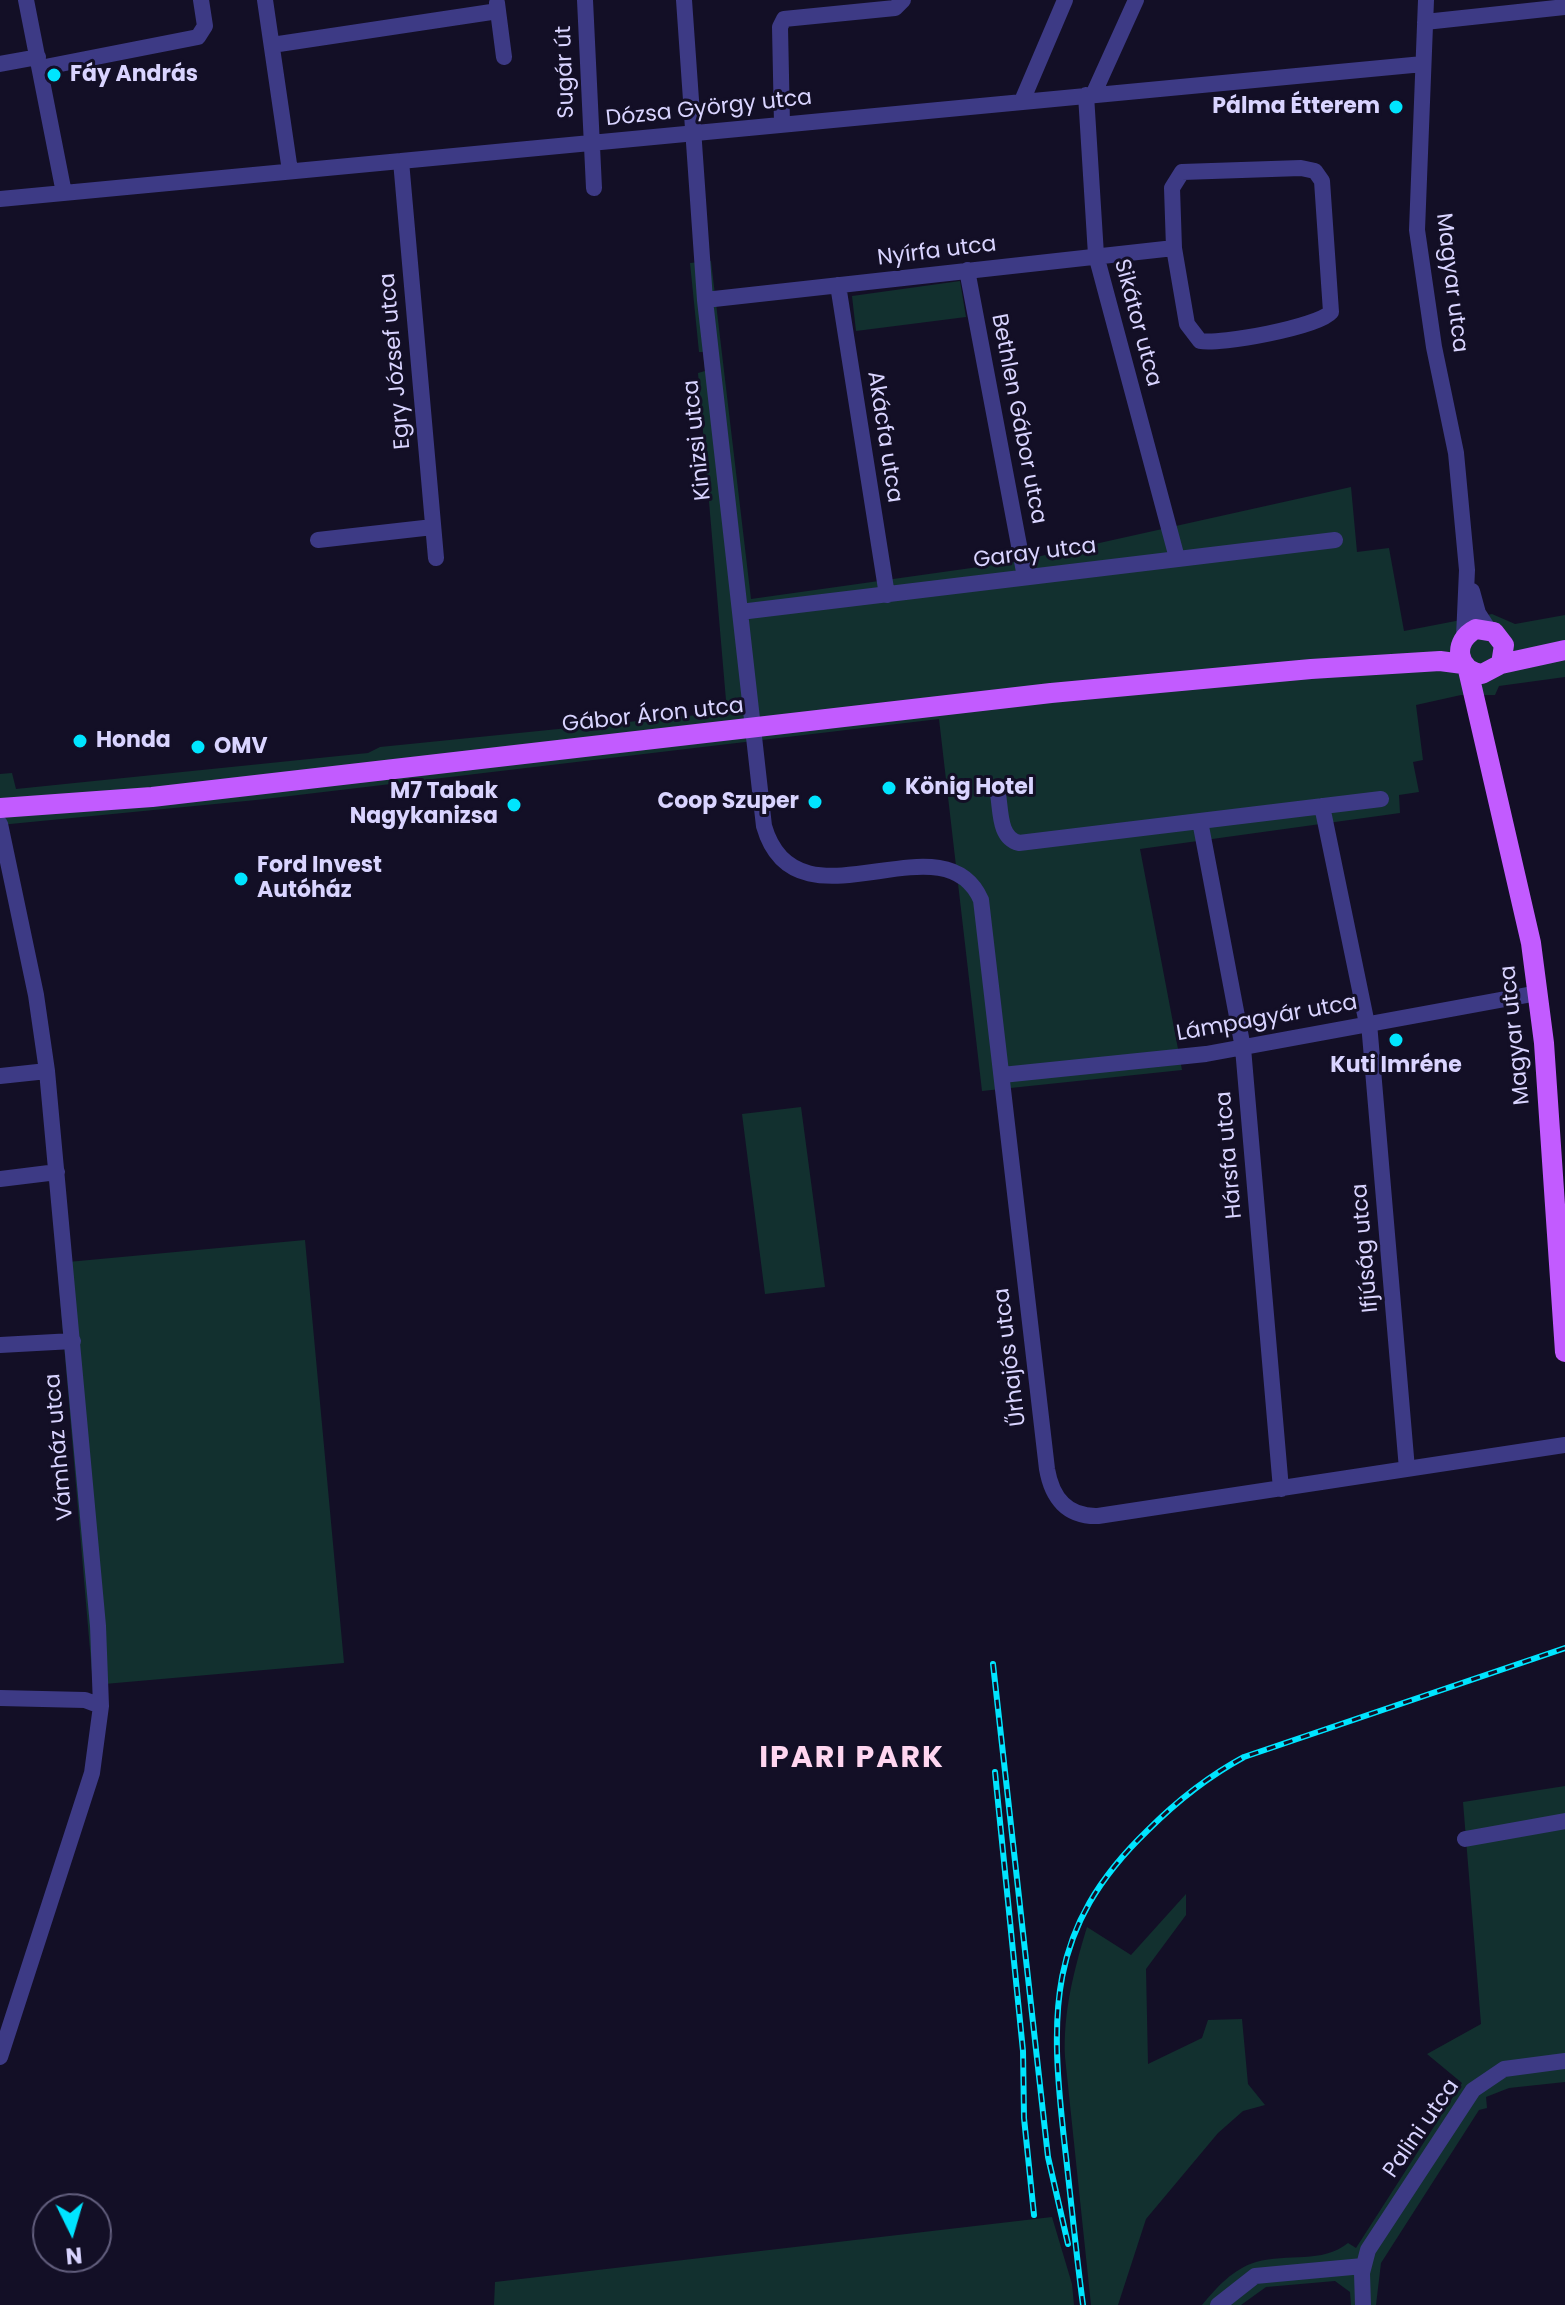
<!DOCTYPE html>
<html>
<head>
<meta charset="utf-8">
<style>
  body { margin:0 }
  #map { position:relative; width:1565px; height:2305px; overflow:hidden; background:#130f26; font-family:Poppins,sans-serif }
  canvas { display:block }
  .north { position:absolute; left:32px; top:2193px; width:80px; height:80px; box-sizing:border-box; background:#130f26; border:2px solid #625e7d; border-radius:50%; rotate:175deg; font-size:22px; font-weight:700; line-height:32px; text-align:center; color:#d9d4ff }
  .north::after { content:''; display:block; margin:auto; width:28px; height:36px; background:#00e5ff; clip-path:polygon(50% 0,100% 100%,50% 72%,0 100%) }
</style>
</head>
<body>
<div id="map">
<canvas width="1565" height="2305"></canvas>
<div class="north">N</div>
</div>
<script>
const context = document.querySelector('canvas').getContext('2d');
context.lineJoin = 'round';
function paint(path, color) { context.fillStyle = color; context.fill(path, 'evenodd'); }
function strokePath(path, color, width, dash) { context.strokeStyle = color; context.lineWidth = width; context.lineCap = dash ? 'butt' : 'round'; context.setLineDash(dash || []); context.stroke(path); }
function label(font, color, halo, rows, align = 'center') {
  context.font = font + ' Poppins,sans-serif'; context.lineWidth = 6; context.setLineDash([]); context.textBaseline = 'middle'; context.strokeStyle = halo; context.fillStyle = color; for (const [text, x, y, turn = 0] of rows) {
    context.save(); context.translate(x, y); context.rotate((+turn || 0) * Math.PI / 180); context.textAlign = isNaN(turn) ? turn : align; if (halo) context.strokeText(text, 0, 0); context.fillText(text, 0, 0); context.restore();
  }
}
paint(new Path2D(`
  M711 261 751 599 1014 562 1351 487 1357 552 1389 548 1404 631 1492 614 1515 624 1565 615V677L1499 686 1495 695H1461L1416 705 1423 760 1413 762 1419 792 1399 795 1400 813 1140 849 1182 1070 982 1091 939 719 256 800 0 825V774L12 773 16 789 368 753 380 747 727 712 698 373 705 371 703 352H699L690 263Z
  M960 281 966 317 856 331 852 296Z
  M801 1107 825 1287 765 1294 742 1114Z
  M305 1240 344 1663 93 1685 57 1263Z
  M1565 1786V2082L1509 2088 1486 2097 1487 2108 1479 2110 1381 2263 1376 2305H1351L1350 2292 1335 2281 1266 2287 1241 2305H1202C1217 2287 1233 2269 1256 2262 1288 2253 1322 2264 1348 2243L1356 2248 1462 2083 1427 2054 1481 2024 1463 1802Z
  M1186 1894V1915L1146 1969 1148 2064 1202 2038 1208 2020 1242 2019 1248 2084 1265 2105 1243 2111 1218 2133 1146 2219 1118 2305H1091L1065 2057C1063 2012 1074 1970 1087 1927L1131 1955Z
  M1052 2217 1072 2284 1074 2305H494L495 2282Z`), '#12302f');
strokePath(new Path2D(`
  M26 0 64 193
  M265 0 290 171
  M585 0 594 188
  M684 0 705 300 764 826C796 938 943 813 981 900L1047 1469C1052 1498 1067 1517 1098 1516L1565 1445
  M1426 0 1417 230 1434 347 1456 453 1467 570 1464 637
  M497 3 504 57
  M1425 22 1565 7
  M272 45 498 11
  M0 64 38 57
  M40 68 198 37 205 26 201 0
  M1086 95 1096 255 1177 558
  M1093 95 1136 0
  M1022 101 1065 0
  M782 124 780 27 784 19 895 8 903 0
  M401 161 436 558
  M0 199 1423 64
  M967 270 1025 577
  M838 285 887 595
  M705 300 1174 248 1187 324 1200 341C1220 345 1318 327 1331 312L1322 181 1315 171 1301 168 1182 172 1172 188 1174 248
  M318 540 433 527
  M1472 591 1478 613 1489 630
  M740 612 1335 540
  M998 794C1001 812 999 838 1019 843L1381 799
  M1322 806 1367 1024
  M1200 821 1243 1048 1281 1489
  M0 824 36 995 47 1071 98 1626 101 1706 92 1773 0 2057
  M1369 1023 1407 1469
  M1002 1075 1206 1054 1538 993
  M0 1076 47 1071
  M0 1179 57 1172
  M0 1345 73 1341
  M0 1698 85 1700 101 1706
  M1465 1839 1565 1821
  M1218 2305 1255 2276 1363 2266
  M1363 2305 1362 2273 1368 2250 1473 2090 1504 2069 1565 2061`), '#3d3a85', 16);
strokePath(new Path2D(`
  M1501 664 1504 645 1494 632 1476 629C1452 641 1456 670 1482 674L1501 664 1565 650
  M1468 670 1531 943 1544 1043 1565 1352
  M0 808 152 797 1051 693 1311 669 1440 661 1463 664`), '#c25bff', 20);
const rail = new Path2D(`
  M993 1664 1048 2157 1068 2244
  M995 1772 1023 2051 1024 2118 1034 2215
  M1083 2305C1076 2253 1071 2200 1065 2148 1050 2015 1045 1929 1148 1830 1178 1800 1207 1777 1244 1757L1565 1648`);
strokePath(rail, '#00e5ff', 6);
strokePath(rail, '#130f26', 3, [9]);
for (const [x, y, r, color] of [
  [54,75,8,"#00e5ff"],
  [1396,107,8,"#00e5ff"],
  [80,741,8,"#00e5ff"],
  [198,747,8,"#00e5ff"],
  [889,788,8,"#00e5ff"],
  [815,802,8,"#00e5ff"],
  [514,805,8,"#00e5ff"],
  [241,879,8,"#00e5ff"],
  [1396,1040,8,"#00e5ff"]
]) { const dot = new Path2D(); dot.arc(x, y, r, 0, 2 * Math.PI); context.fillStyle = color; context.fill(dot); strokePath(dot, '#130f26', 3); }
label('22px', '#d9d4ff', '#130f26', [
  ["Sugár út",566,72,-92],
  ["Dózsa György utca",709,109,-6],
  ["Nyírfa utca",937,252,-7],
  ["Magyar utca",1451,283,83],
  ["Sikátor utca",1137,323,75],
  ["Egry József utca",396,361,-95],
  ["Bethlen Gábor utca",1018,419,79],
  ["Akácfa utca",884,437,81],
  ["Kinizsi utca",698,440,-96],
  ["Garay utca",1035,554,-7],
  ["Gábor Áron utca",653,716,-6],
  ["Lámpagyár utca",1267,1019,-10],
  ["Magyar utca",1516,1035,-96],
  ["Hársfa utca",1230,1155,-95],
  ["Ifjúság utca",1366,1248,-95],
  ["Űrhajós utca",1011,1357,-97],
  ["Vámház utca",60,1447,-95],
  ["Palini utca",1422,2129,-55]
]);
label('bold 22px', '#d9d4ff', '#130f26', [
  ["Fáy András",70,75],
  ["Pálma Étterem",1380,107,"right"],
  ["Honda",96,741],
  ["OMV",214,747],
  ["König Hotel",905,788],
  ["M7 Tabak",498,792,"right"],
  ["Nagykanizsa",498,817,"right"],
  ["Coop Szuper",799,802,"right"],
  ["Ford Invest",257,866],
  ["Autóház",257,891],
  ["Kuti Imréne",1396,1066,"center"]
], 'left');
context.letterSpacing = '2px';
label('bold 30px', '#ffd6f0', '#130f26', [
  ["IPARI PARK",852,1759]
]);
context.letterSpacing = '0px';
</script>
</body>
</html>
